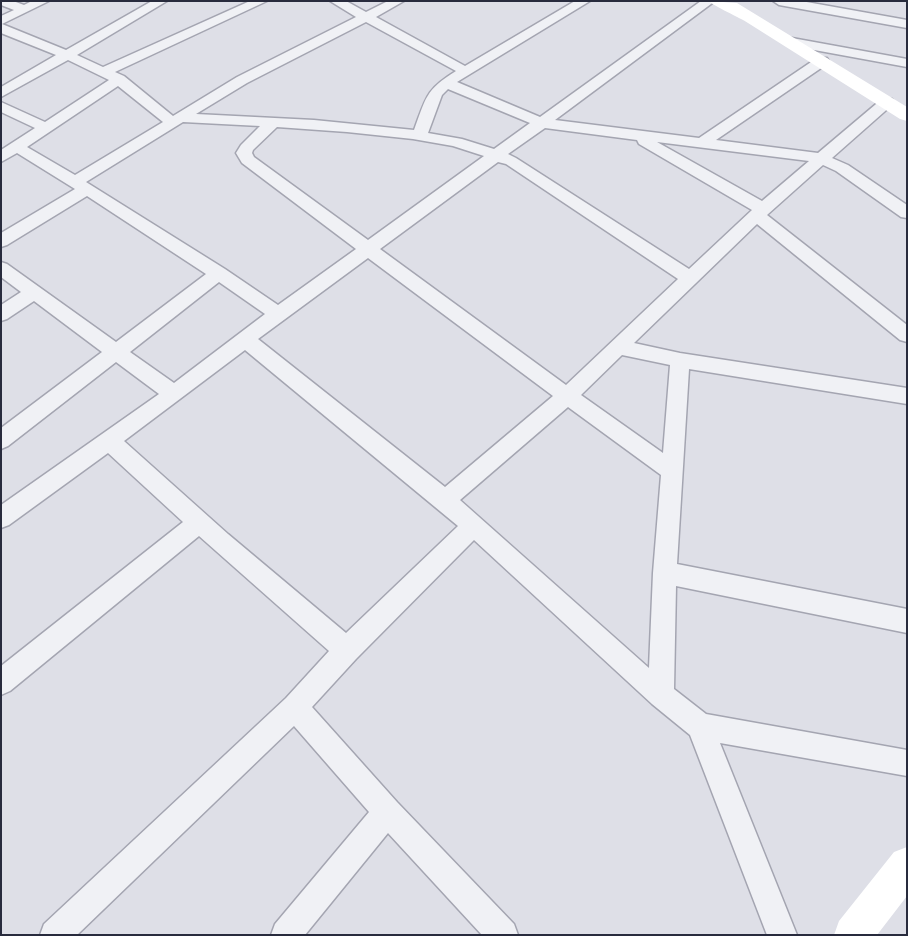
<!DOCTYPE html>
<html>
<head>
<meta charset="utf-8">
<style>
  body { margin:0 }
  #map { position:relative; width:908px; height:936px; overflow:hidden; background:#dedfe7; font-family:"Fira Sans",sans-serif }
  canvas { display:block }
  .frame { position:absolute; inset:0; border:2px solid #282b3d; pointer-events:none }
</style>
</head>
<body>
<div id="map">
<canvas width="908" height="936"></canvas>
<div class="frame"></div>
</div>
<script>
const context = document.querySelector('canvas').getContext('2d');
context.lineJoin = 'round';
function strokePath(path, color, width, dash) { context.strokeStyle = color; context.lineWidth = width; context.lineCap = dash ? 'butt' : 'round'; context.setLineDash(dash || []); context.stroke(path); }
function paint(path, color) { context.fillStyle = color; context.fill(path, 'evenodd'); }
const street = new Path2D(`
  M1 1H13L24 5 32 1H49L2 24 66 50 152 1H167L77 55 103 67 250 1H267L115 72 124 76 173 116 237 77 356 17 330 1H346L366 12 388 1H404L376 17 465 66 575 1H590L457 82 540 117 701 1H715L555 120 699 138 817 58H827L829 61 827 64 716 140 818 153 882 99H892L894 102 892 105 832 158 848 165 907 205V218L901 217 836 171 823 165 767 215 907 325V342L900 340 757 224 634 343 680 353 907 388V404L689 369 677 564 907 609V633L676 586 674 689 706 714 907 750V776L720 743 797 935H767L690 735 652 704 474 540 356 659 312 707 397 802 514 924 518 935H482L388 833 305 935H271L275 924 369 812 294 726 77 935H40L44 924 286 698 329 651 199 536 10 691 1 695V666L183 522 108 453 9 525 1 528V505L159 394 116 362 8 446 1 449V428L102 352 34 301 7 319 1 321V305L21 292 1 277V262L7 264 116 342 206 274 87 196 7 245 1 247V233L75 189 17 153 1 162V150L35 128 1 112V102L45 122 109 80 68 60 1 97V87L56 55 1 33V16L14 10 1 5ZM366 22 456 71C425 90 426 98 414 130L314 120 196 114 247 83ZM118 86 163 122 75 175 27 147ZM448 89 530 123 494 149 462 139 428 133 442 95ZM183 122 260 126 241 145 236 153 242 163 356 249 278 305 225 269 86 182ZM277 127 347 132 413 139 453 146 484 156 368 240 254 157 252 153 253 150ZM545 128 637 140 639 144 752 210 689 269 516 158 508 154ZM657 142 809 161 762 201ZM498 162 506 164 678 279 566 385 380 249ZM368 258 553 396 445 487 258 339ZM219 282 265 314 174 383 130 352ZM245 350 458 526 346 633 228 534 124 441ZM622 355 670 365 663 453 581 395ZM568 407 661 475 653 573 649 668 460 500Z
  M773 1H801L907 20V28L779 5Z
  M792 38 907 59V67L787 45 785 42 787 39Z`);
strokePath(street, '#a4a5b1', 3);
paint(street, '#f0f1f5');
paint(new Path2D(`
  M709 1 737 3 907 107V121L900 119 748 23C741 18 713 6 709 1Z
  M907 847V896L877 935H834L839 921 894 852Z`), '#fff');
</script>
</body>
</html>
